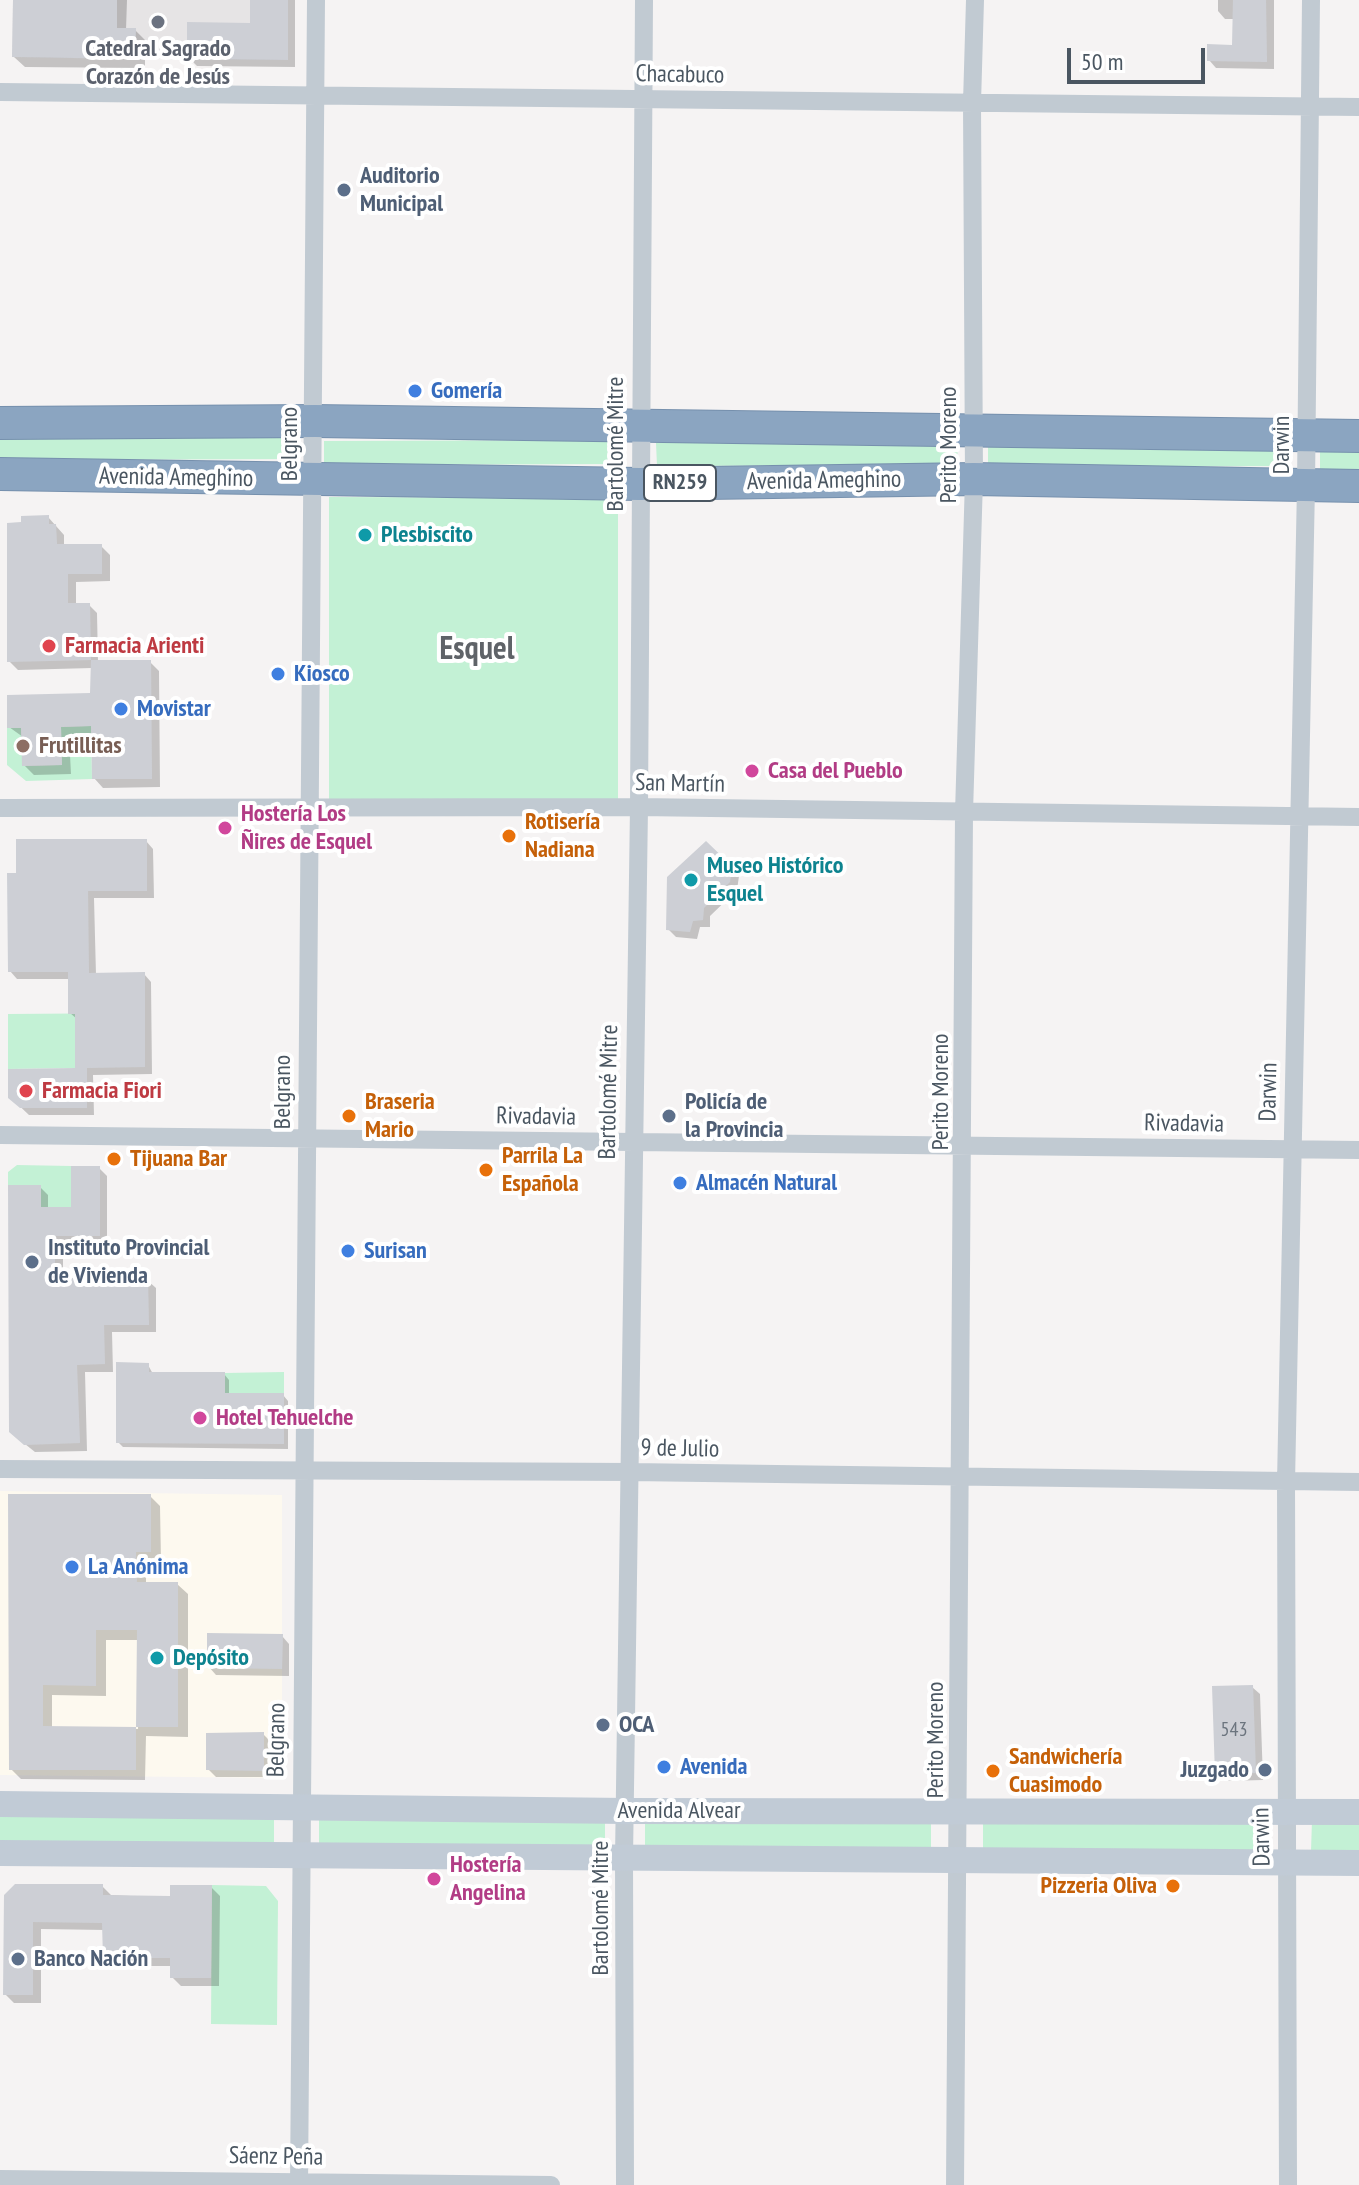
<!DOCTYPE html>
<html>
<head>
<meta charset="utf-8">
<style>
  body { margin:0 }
  #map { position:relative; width:1359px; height:2185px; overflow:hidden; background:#f5f3f3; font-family:"PT Sans Narrow",sans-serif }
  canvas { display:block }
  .scale { position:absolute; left:1067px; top:48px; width:138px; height:36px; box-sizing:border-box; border:4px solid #4a5661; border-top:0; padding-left:10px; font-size:24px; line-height:28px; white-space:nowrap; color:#4a5661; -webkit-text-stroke:6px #fff; paint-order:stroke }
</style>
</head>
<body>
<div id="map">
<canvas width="1359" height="2185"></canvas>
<div class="scale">50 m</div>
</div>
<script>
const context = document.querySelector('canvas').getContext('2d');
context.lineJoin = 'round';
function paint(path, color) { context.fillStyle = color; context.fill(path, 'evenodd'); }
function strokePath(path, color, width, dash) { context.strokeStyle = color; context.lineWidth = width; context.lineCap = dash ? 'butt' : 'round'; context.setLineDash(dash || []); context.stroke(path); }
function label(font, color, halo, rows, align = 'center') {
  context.font = font + ' "PT Sans Narrow",sans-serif'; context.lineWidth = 8; context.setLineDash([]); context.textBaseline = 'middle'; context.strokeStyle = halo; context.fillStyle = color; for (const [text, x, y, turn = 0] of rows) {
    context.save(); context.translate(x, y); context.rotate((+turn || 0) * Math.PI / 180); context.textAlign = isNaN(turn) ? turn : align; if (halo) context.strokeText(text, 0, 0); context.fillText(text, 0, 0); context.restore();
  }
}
paint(new Path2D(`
  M0 1491 282 1495V1778L0 1775Z`), '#fdf9ef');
paint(new Path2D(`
  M13 0H288V60L12 57Z`), '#e6e4e5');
paint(new Path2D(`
  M300 436V459L0 460V437Z
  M625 440V464L324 465V441Z
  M957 442 958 465 657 466 656 443Z
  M1289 443V466L988 467V444Z
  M1320 450H1359V473H1320Z
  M329 497 618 498V809L329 808Z
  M91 726 92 779 26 781 7 765V728H21L23 766 62 765 61 727Z
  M144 1013 75 1068 8 1069V1014Z
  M17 1165 71 1166V1207H41L40 1185H8V1172Z
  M284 1372V1393H225V1373Z
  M0 1813 274 1814V1846L0 1844Z
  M319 1814 605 1816V1848L319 1846Z
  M645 1818 931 1820V1851L645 1849Z
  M983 1820 1268 1822V1853L983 1852Z
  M1312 1820H1359V1852L1311 1851Z
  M212 1885 266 1886 278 1901 277 2025 211 2024Z`), '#c3f1d5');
paint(new Path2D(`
  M15 0H127L126 30H135L145 40V68L25 67 14 57Z
  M252 0H295V67L197 66 189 58 252 25Z
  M1218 0H1274V69L1216 68 1209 60 1234 47V19H1225L1218 11Z
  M48 517 64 535V546H101L110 555V581L76 582V605H89L97 613 98 662H150L159 671 160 787 103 788 94 778 93 735H69L71 774 34 775 24 765 23 737 9 727 92 695V668L18 670 9 661Z
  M146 841 153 849 154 898H94L96 975 144 974 151 982 152 1074 93 1075 94 1115H29L10 1097 78 1070 77 1019 70 1013V979H17L10 971 9 875Z
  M706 844 739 876 737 890 710 916V927H700L697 939 676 937 668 929Z
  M99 1168 107 1176V1243H63V1280H147L156 1288V1332H112L113 1372H85L87 1451 35 1452 20 1440 40 1187 48 1195V1209H72Z
  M148 1365 153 1374H224L229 1380V1395H283L288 1401V1449L123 1447 118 1442Z
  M10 1496H150L160 1506 161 1562H146V1584H177L188 1594V1737L146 1736 145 1780 21 1779 11 1769ZM106 1640H139L138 1729H52V1695L106 1696Z
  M282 1636 289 1644V1676L216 1675 209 1667Z
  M1252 1687 1260 1694 1263 1780 1225 1781 1217 1774Z
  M263 1734 271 1742V1777H216L208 1769Z
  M102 1886 111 1895 172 1898 211 1887 220 1896 219 1986H181L172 1977V1966H114L105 1957V1930L41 1929V2003H14L5 1994 6 1896Z`), '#0003');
paint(new Path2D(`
  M13 0H117V28H136L135 59 12 57Z
  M250 0H288V60L187 59V22L250 23Z
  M1233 0H1266L1267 62 1207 61V44L1232 45Z
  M49 515V524H56L57 544H102V574H68V603H90L91 660 7 662V523L21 522V516Z
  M91 660H151L152 779H92L91 726 61 727 62 765 22 766 21 728H7V695L90 693Z
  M16 839H147V891H88L89 973 145 972V1067L87 1068V1108H20L8 1098V1069L75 1068V1014H68V972H8L7 873H16Z
  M706 841 732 866 730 882 704 908 703 920 693 921 690 932 666 930 667 877Z
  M71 1166H100V1236H55V1278H148L149 1325H104L105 1364 77 1365 80 1443 24 1445 9 1432 8 1185H41V1207H71Z
  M116 1362 149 1363V1372H225V1393H284V1444L116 1443Z
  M8 1494H151V1552H136L137 1582H178V1727H136V1770H9ZM96 1630H137L136 1727 43 1726V1685L96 1686Z
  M207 1633 283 1634 282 1669 207 1668Z
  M1253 1685 1256 1773 1215 1775 1212 1686Z
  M264 1732V1771L206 1770V1733Z
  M15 1884H103V1895L170 1896V1885H212L211 1978H170V1958H103L102 1923 33 1922V1995H3L4 1895Z`), '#cdcfd5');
const highway = new Path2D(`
  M0 423 315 421 1359 436
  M0 474 639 484 974 479 1359 486`);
strokePath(highway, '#7690ad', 34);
strokePath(new Path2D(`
  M0 92 1359 107
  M0 808 639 807 1359 817
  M0 1135 1359 1150
  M0 1469 631 1472 1359 1482
  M0 2179 551 2185
  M299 2185 316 0
  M625 2185 624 1858 639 807 644 0
  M955 2185 964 813 974 479 972 103 975 0
  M1288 2185 1286 1482 1306 486 1311 0`), '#c1cad2', 18);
strokePath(new Path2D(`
  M0 1804 627 1811 1359 1812
  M0 1853 1359 1863`), '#c1cbd6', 26);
strokePath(highway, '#8ba5c1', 32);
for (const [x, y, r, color] of [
  [158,22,8,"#6b7280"],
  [344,190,8,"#5c6f8a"],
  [415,391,8,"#3f7fe0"],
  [365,535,8,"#0f9aa8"],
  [49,646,8,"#e0444e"],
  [278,674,8,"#3f7fe0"],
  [121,709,8,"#3f7fe0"],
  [23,746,8,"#8d6e63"],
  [752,771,8,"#d1479c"],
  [225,828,8,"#d1479c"],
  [509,836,8,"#e8710a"],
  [691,880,8,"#0f9aa8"],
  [26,1091,8,"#e0444e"],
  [349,1116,8,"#e8710a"],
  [669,1116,8,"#5c6f8a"],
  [114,1159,8,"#e8710a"],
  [486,1170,8,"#e8710a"],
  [680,1183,8,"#3f7fe0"],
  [348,1251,8,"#3f7fe0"],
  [32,1262,8,"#5c6f8a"],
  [200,1418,8,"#d1479c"],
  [72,1567,8,"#3f7fe0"],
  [157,1658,8,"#0f9aa8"],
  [603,1725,8,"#5c6f8a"],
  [664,1767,8,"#3f7fe0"],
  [1265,1770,8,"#5c6f8a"],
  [993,1771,8,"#e8710a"],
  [434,1879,8,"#d1479c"],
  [1173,1886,8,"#e8710a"],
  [18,1959,8,"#5c6f8a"]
]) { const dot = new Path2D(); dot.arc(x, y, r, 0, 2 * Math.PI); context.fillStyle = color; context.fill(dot); strokePath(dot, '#fff', 3); }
label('20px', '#6b747e', null, [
  ["543",1234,1730]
]);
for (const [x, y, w] of [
  [680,483,72]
]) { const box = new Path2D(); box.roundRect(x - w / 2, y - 18, w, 36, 6); context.fillStyle = '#fff'; context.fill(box); strokePath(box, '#4a5661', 2); }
label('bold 22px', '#4a5661', null, [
  ["RN259",680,483]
]);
label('bold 24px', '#5b616d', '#fff', [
  ["Catedral Sagrado",158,49],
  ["Corazón de Jesús",158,77]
]);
label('24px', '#4a5661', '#fff', [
  ["Chacabuco",680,75,1],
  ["Belgrano",290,444,-90],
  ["Bartolomé Mitre",616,444,-90],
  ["Perito Moreno",949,445,-90],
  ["Darwin",1282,445,-90],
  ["Avenida Ameghino",176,478,1],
  ["Avenida Ameghino",824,481,-1],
  ["San Martín",680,784,1],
  ["Belgrano",283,1092,-90],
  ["Bartolomé Mitre",609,1092,-89],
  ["Perito Moreno",941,1092,-90],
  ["Darwin",1269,1092,-89],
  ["Rivadavia",536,1117,1],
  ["Rivadavia",1184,1124,1],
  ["9 de Julio",680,1449,1],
  ["Belgrano",277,1740,-89],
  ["Perito Moreno",936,1740,-90],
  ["Avenida Alvear",679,1811],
  ["Darwin",1262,1837,-91],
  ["Bartolomé Mitre",601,1908,-90],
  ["Sáenz Peña",276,2157,1]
]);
label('bold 24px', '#4e5e75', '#fff', [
  ["Auditorio",360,176],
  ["Municipal",360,204],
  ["Policía de",685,1102],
  ["la Provincia",685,1130],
  ["Instituto Provincial",48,1248],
  ["de Vivienda",48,1276],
  ["OCA",619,1725],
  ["Juzgado",1249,1770,"right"],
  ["Banco Nación",34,1959]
], 'left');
label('bold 24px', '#366cbe', '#fff', [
  ["Gomería",431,391],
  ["Kiosco",294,674],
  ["Movistar",137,709],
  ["Almacén Natural",696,1183],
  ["Surisan",364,1251],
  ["La Anónima",88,1567],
  ["Avenida",680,1767]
], 'left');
label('bold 24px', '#0d838f', '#fff', [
  ["Plesbiscito",381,535],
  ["Museo Histórico",707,866],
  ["Esquel",707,894],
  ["Depósito",173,1658]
], 'left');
label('bold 24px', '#be3a42', '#fff', [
  ["Farmacia Arienti",65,646],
  ["Farmacia Fiori",42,1091]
], 'left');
label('bold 24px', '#785e54', '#fff', [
  ["Frutillitas",39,746]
], 'left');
label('bold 24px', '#b23c85', '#fff', [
  ["Casa del Pueblo",768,771],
  ["Hostería Los",241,814],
  ["Ñires de Esquel",241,842],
  ["Hotel Tehuelche",216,1418],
  ["Hostería",450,1865],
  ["Angelina",450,1893]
], 'left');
label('bold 24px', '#c56008', '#fff', [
  ["Rotisería",525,822],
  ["Nadiana",525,850],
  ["Braseria",365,1102],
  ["Mario",365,1130],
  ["Parrila La",502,1156],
  ["Española",502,1184],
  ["Tijuana Bar",130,1159],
  ["Sandwichería",1009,1757],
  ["Cuasimodo",1009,1785],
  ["Pizzeria Oliva",1157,1886,"right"]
], 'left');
label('bold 32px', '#5f6368', '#fff', [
  ["Esquel",477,650]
]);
</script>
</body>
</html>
